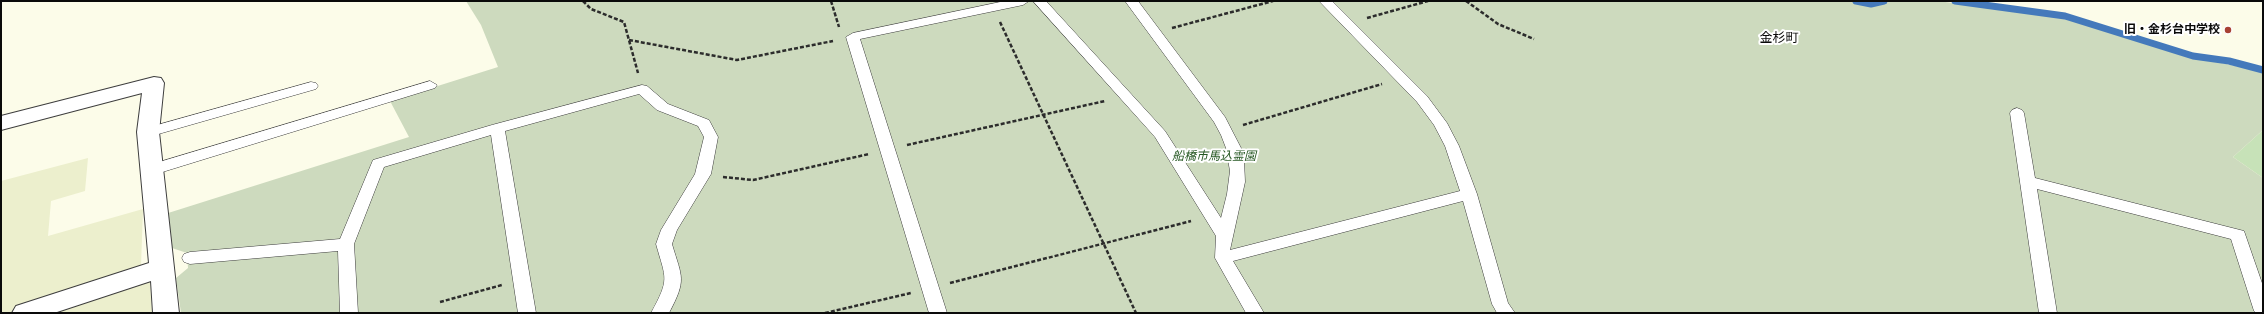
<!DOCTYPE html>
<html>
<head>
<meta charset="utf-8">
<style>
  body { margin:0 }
  #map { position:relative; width:2264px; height:314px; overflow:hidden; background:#fcfce9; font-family:Lora,serif }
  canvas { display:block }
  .frame { position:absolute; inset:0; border:2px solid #0a0a0a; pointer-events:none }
</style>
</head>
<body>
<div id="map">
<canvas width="2264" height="314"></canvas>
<div class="frame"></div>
</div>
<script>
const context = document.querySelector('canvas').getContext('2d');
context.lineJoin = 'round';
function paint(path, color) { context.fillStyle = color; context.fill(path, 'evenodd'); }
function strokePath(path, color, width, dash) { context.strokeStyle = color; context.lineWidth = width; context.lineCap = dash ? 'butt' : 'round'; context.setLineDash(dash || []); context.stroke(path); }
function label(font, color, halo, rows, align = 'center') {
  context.font = font + ' Lora,"Noto Sans JP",serif'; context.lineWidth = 4; context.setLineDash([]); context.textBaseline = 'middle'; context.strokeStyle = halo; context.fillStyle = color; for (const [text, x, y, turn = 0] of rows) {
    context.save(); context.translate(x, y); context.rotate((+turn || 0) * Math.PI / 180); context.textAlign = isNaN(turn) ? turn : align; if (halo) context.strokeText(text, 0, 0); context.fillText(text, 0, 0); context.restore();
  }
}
paint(new Path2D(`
  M88 158 85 191 51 201 48 236 143 209 141 266 13 313H1V181Z
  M142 280 150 282 152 313H39Z`), '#ecefcd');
paint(new Path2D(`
  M2263 130V178L2233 157Z`), '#c7e2b8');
paint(new Path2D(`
  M466 1H1852L1865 6 1881 5 1890 1H1938L2065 18 2185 55 2263 72V130L2233 157 2263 178V313H181L176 278 188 268 187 253 169 247 165 214 409 137 390 101 498 67 481 25Z`), '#cddabe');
strokePath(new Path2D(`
  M1856 1 1871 4 1884 1
  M1955 1 2065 16 2193 56 2229 61 2263 70`), '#4479bb', 7);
const service = new Path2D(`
  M1005 1H1029L1023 5 860 39 947 313H929L846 37 853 33Z
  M1033 1H1046L1165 131 1221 218 1227 194 1230 171 1226 148 1221 135 1214 122 1125 1H1138L1225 117 1241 148 1244 160 1245 182 1230 250 1460 191 1445 146 1434 125 1417 102 1319 1H1332L1427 96 1447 123 1459 146 1477 194 1508 303 1515 313H1497L1492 304 1463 201 1233 261 1264 313H1246L1215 258 1216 236 1155 137Z
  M430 81 437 85 435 88 156 174H146L143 170 146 166Z
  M311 82 316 83 318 86 316 89 148 137 143 135 141 132 143 129Z
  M642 85 647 86 668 104 709 120 718 137 711 174 677 230 672 244C682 278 687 279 669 313H651C670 278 666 280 656 244L661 230 695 174 704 137 698 126 657 110 639 94 505 131 536 313H518L491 135 384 167 354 244 358 313H340L338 251 190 264 184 262 182 258 184 254 190 252 340 239 373 160 492 125Z
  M2017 108 2022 110 2024 113 2035 178 2244 231 2263 286V313H2256L2254 311 2231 239 2037 189 2057 313H2039L2010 113 2012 110Z`);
const minor = new Path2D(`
  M154 77 161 78 164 83 159 132 179 313H153L151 281 54 313H12L16 306 149 263 137 132 142 93 1 130V116Z`);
strokePath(service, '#3d3d3d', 1);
strokePath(minor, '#3d3d3d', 2);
strokePath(new Path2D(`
  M583 1 591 9 624 22 638 73
  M831 1 839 27
  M1466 1 1498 24 1534 39
  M1367 18 1428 1
  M1000 22 1136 313
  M1172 28 1273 1
  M629 40 737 60 833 41
  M1243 125 1382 84
  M907 145 1105 101
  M723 177 753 180 869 154
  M950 283 1191 221
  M440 302 502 285
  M825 313 911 293`), '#2c2c2c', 2.5, [4, 2]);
paint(service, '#fff');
paint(minor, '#fff');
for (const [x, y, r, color] of [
  [2228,30,4,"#a84134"]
]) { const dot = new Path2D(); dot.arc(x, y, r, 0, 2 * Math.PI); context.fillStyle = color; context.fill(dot); strokePath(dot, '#fff', 1.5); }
label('bold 12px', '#0a0a0a', '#fff', [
  ["旧・金杉台中学校",2220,30]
], 'right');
label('italic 12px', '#265823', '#fff', [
  ["船橋市馬込霊園",1214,157]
]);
label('13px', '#0a0a0a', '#fff', [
  ["金杉町",1779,38]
]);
</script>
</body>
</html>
